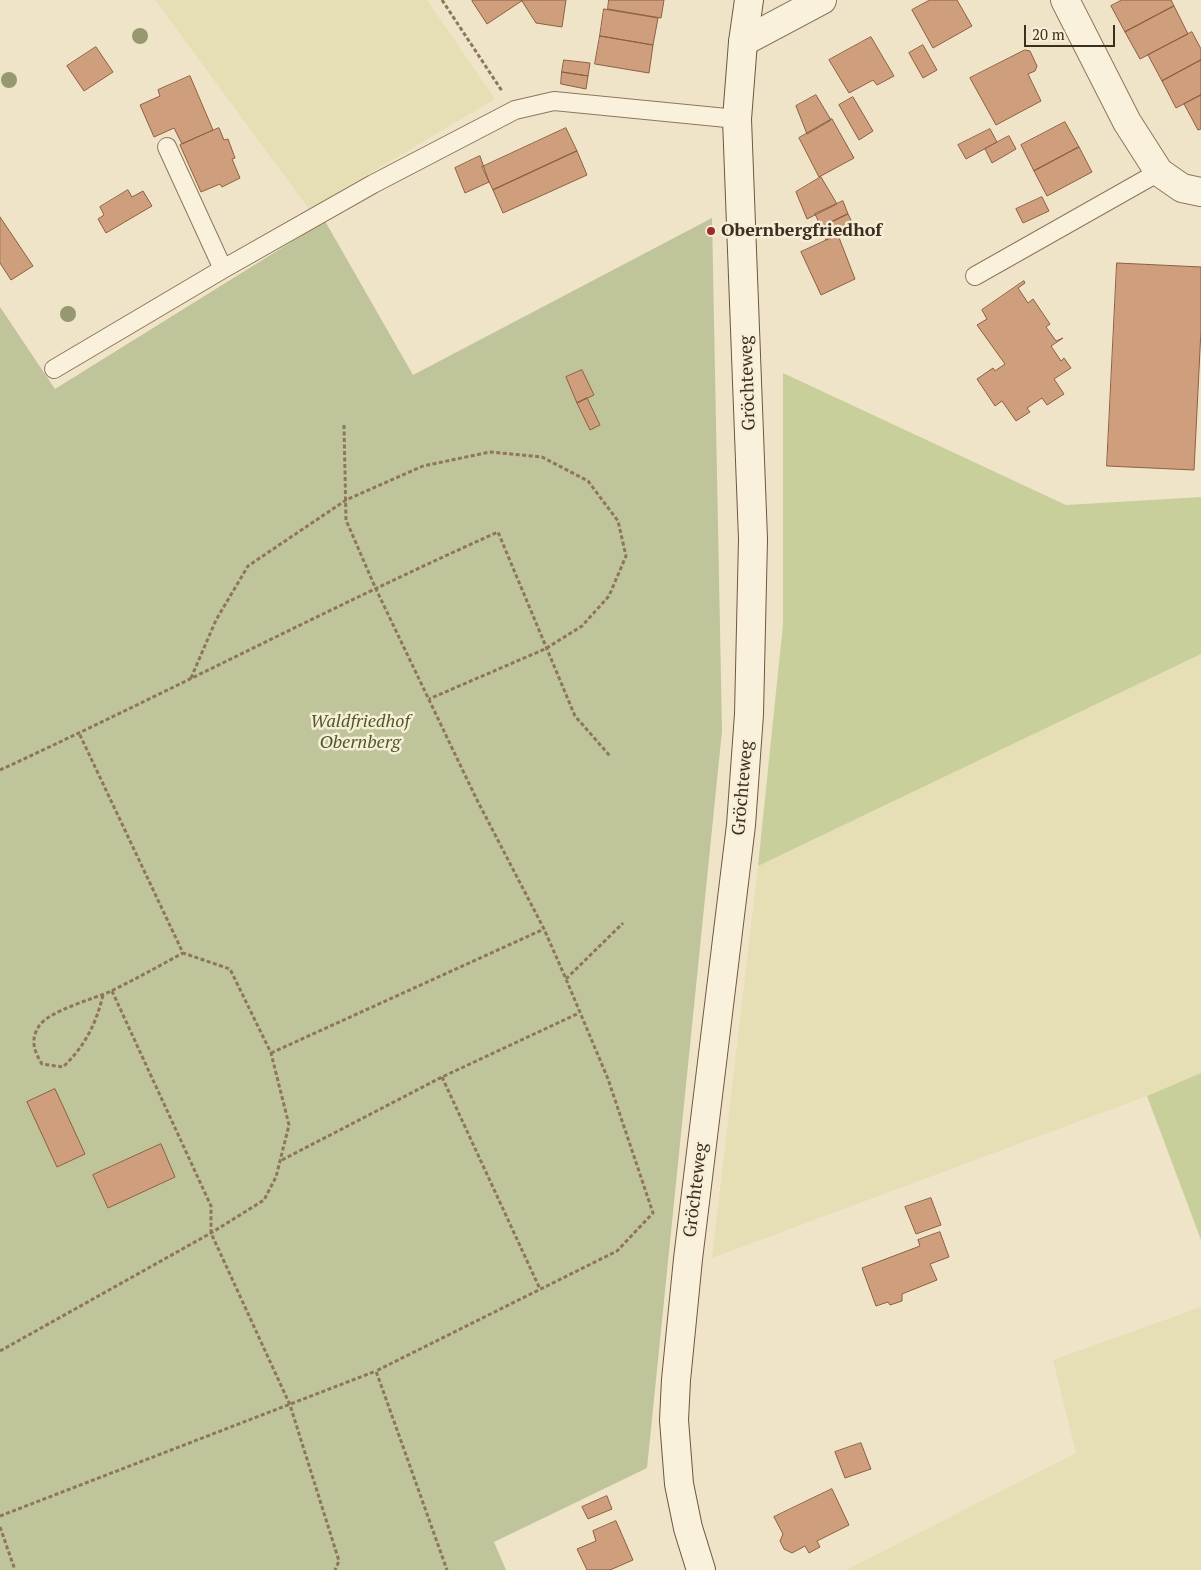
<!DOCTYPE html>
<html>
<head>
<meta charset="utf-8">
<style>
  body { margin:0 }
  #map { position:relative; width:1201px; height:1570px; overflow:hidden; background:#f0e4c8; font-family:"PT Serif",serif }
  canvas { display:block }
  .scale { position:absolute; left:1024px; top:25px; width:91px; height:22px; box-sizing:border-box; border:2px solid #3d2e20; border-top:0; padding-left:6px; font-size:15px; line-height:18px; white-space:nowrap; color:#3d2e20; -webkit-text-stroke:4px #f7eed8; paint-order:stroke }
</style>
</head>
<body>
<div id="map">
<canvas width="1201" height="1570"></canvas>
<div class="scale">20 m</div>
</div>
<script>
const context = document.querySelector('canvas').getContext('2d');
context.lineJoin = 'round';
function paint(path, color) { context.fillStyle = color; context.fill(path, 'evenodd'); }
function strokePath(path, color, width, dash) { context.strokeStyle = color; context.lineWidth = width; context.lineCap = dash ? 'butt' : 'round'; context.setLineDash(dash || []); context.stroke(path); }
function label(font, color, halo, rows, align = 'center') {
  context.font = font + ' "PT Serif",serif'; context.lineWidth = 5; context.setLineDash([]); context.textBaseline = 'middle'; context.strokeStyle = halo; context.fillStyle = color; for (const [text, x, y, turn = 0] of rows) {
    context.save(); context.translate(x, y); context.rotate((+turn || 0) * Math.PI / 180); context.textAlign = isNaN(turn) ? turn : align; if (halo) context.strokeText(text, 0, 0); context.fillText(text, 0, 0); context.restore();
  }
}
paint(new Path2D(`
  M155 0H427L495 99 309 209Z
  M1201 654V1073L1147 1096 712 1258 758 866Z
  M1201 1307V1570H846L1076 1453 1053 1360Z`), '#e6deb5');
paint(new Path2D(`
  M783 373 1066 505 1201 497V654L758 866 783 624Z
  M1201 1073V1240L1147 1096Z`), '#c9cf9b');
paint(new Path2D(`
  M712 218 722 731 647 1468 494 1542 506 1570H0V307L55 389 325 221 413 375Z`), '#bfc49a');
const building = new Path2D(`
  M474 0H523L487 24 472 1Z
  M523 0H566L562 27 536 23 522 1Z
  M609 0H664L661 18 608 9Z
  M930 0H957L972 26 933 48 912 10Z
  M1122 0H1171L1174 6 1125 32 1111 6Z
  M1174 6 1188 34 1140 59 1125 32Z
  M604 9 658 18 653 45 600 36Z
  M1192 32 1201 49V60L1162 81 1148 55Z
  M600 36 653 45 649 73 595 64Z
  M871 37 894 76 877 85 873 80 849 93 829 60Z
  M923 45 937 70 923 78 909 53Z
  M96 47 113 72 84 91 67 66Z
  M1025 50 1030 51 1037 66 1035 71 1028 74 1041 101 996 125 970 78Z
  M564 60 590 63 588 76 562 72Z
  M1201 60V95L1176 108 1162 81Z
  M562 72 588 76 586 89 561 84Z
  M190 76 213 130 182 144 174 128 154 137 140 105 160 96 158 90Z
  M816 95 831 120 807 134 796 106Z
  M1201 95V129L1198 130 1184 104Z
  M853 97 873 131 859 140 839 105Z
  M832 119 854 158 819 177 799 138Z
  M1065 122 1079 147 1034 171 1021 145Z
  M219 128 224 140 228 139 235 158 232 159 240 178 222 187 220 184 201 192 180 145Z
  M566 128 577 151 493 190 482 167Z
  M990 129 997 142 966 159 958 145Z
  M1009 136 1016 149 992 163 985 149Z
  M1079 147 1092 172 1047 196 1034 171Z
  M577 151 587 175 503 213 493 190Z
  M480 156 489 182 465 193 455 168Z
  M821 177 837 204 807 219 796 192Z
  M128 190 132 197 143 191 152 206 106 233 98 219 104 215 100 207Z
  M1042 197 1049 211 1023 223 1016 209Z
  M843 201 848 214 821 227 815 214Z
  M848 214 855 228 826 240 821 227Z
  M0 217 33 266 11 280 0 263Z
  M838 235 855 279 821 295 801 252Z
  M1117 263 1201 267V330L1194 470 1107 466Z
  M1024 281 1025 283 1018 288 1028 303 1033 299 1050 324 1046 327 1056 341 1063 338 1051 346 1061 361 1064 358 1071 368 1054 379 1064 394 1047 405 1042 398 1027 408 1030 412 1016 421 1002 401 995 406 977 379 993 368 995 371 1005 364 977 325 987 319 982 310Z
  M582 370 594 395 577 403 566 377Z
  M587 398 600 425 590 430 577 403Z
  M55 1089 85 1154 57 1167 27 1102Z
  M161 1144 175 1177 108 1208 93 1175Z
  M931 1198 941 1225 916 1234 905 1207Z
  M940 1232 949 1257 930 1264 937 1280 902 1294V1301L890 1305 888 1302 876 1306 862 1268 920 1246 918 1240Z
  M861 1443 871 1469 845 1478 835 1452Z
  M832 1489 849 1525 817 1541 820 1547 809 1553 805 1546 792 1553 784 1549 780 1541 783 1534 774 1517Z
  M607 1496 612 1509 588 1519 582 1507Z
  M616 1521 633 1560 610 1570H587L577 1549 596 1541 593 1531Z`);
paint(building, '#cf9f7d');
strokePath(building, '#8d5f41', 1);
const lane = new Path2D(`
  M167 147 223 269
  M975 276 1159 172
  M54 369 223 269 373 184 515 110 554 101 737 119`);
const street = new Path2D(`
  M1065 0 1127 122 1159 172 1182 188 1201 192
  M743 42 822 0`);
const secondary = new Path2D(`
  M701 1570 688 1528 679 1484 674 1420 676 1380 688 1259 741 825 749 714 753 539 737 119 743 42 749 0`);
strokePath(lane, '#8d765c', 20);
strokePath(street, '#8d765c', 30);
strokePath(secondary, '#6f573f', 30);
strokePath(new Path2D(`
  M442 0 502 91
  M344 425 346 520 375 587 476 798 544 929 566 979 608 1079 653 1213 617 1251 376 1371 447 1570
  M191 678 216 620 248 566 346 500 423 466 490 452 542 457 588 481 618 521 626 556 609 596 582 626 545 649 429 699
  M0 770C167 693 330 607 498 532L575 716 610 756
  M566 979 623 923
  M112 991 211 1206V1233L290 1405 339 1561 335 1570
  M103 995C96 1024 85 1046 63 1067L42 1064C34 1051 30 1040 39 1026 50 1010 94 999 111 991 136 979 159 966 183 953
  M271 1053 544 929
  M442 1077 540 1289
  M282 1160 442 1077 579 1013
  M0 1351 211 1233 264 1200 276 1177 289 1125 271 1053 230 969 183 953 79 733
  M0 1516 376 1371
  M0 1527 15 1570`), '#8d765c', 3, [4, 2.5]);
strokePath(lane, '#faf1dc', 18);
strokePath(street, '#faf1dc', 28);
strokePath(secondary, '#faf1dc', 28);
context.fillStyle = '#96986f';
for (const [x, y] of [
  [140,36],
  [9,80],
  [68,314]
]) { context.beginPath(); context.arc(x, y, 8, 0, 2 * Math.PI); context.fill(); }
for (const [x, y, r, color] of [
  [711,231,5,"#9e2a2b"]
]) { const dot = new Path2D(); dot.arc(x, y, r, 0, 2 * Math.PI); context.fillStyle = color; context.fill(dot); strokePath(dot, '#f7eed8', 2); }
label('bold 18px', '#3d2e20', '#f7eed8', [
  ["Obernbergfriedhof",721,231]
], 'left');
label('18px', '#3d2e20', '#f7eed8', [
  ["Gröchteweg",748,383,-92],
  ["Gröchteweg",743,788,-85],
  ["Gröchteweg",696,1190,-83]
]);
label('italic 18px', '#4d5a26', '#f7eed8', [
  ["Waldfriedhof",360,722],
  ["Obernberg",360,743]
]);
</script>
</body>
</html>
